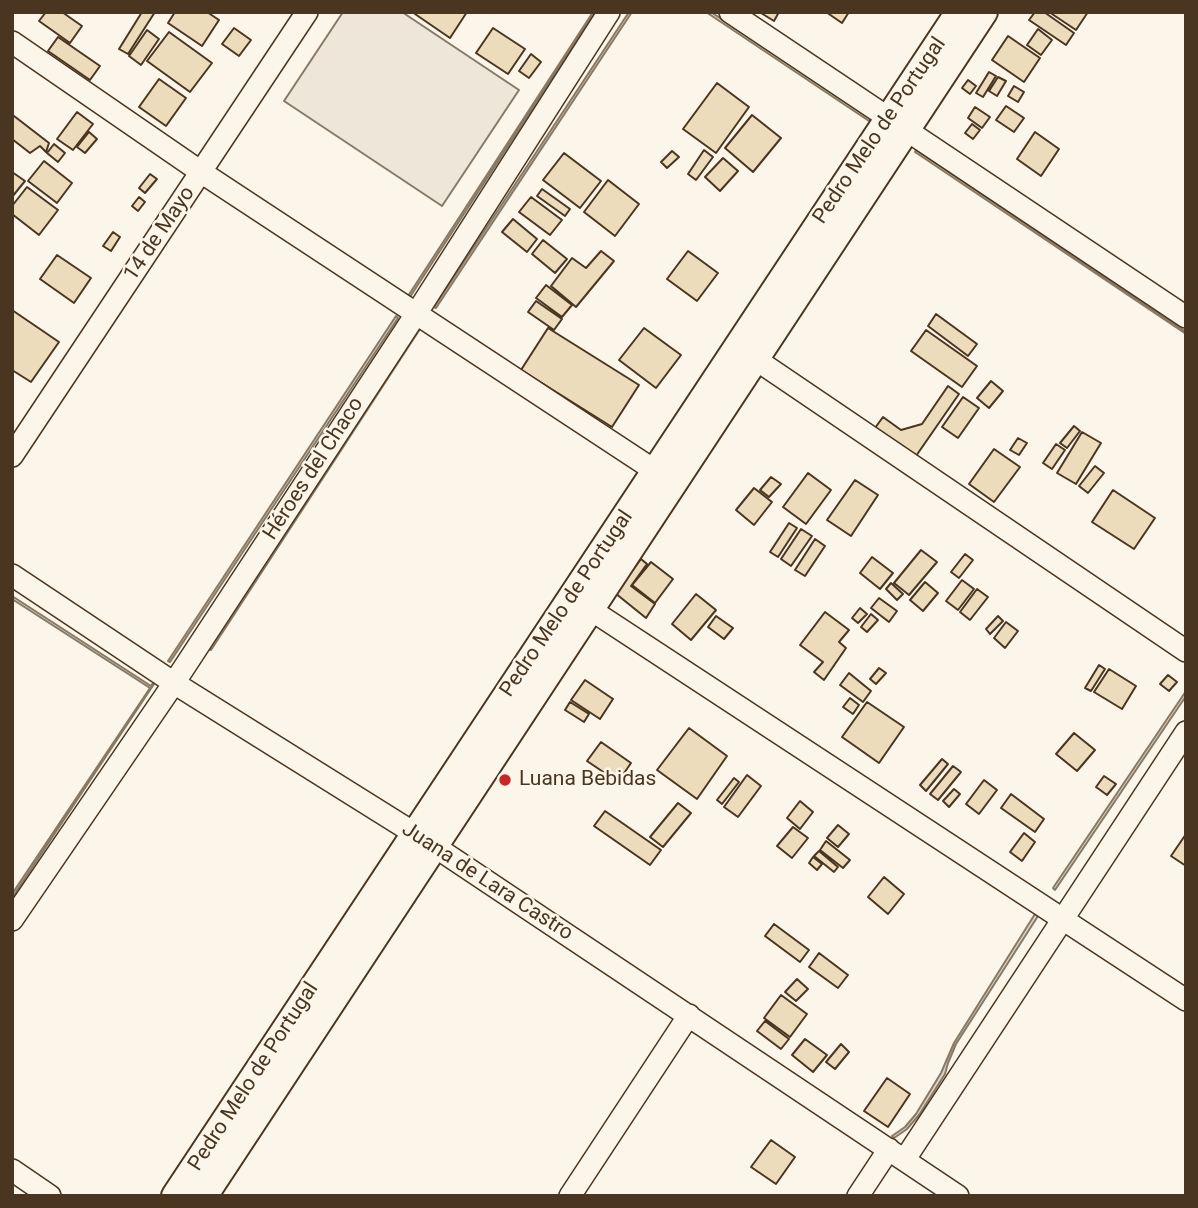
<!DOCTYPE html>
<html>
<head>
<meta charset="utf-8">
<style>
  body { margin:0 }
  #map { position:relative; width:1198px; height:1208px; overflow:hidden; background:#fbf6e9; font-family:Roboto,sans-serif }
  canvas { display:block }
  .frame { position:absolute; inset:0; border:14px solid #4a3520; pointer-events:none }
</style>
</head>
<body>
<div id="map">
<canvas width="1198" height="1208"></canvas>
<div class="frame"></div>
</div>
<script>
const context = document.querySelector('canvas').getContext('2d');
context.lineJoin = 'round';
function paint(path, color) { context.fillStyle = color; context.fill(path, 'evenodd'); }
function strokePath(path, color, width, dash) { context.strokeStyle = color; context.lineWidth = width; context.lineCap = dash ? 'butt' : 'round'; context.setLineDash(dash || []); context.stroke(path); }
function label(font, color, halo, rows, align = 'center') {
  context.font = font + ' Roboto,sans-serif'; context.lineWidth = 5; context.setLineDash([]); context.textBaseline = 'middle'; context.strokeStyle = halo; context.fillStyle = color; for (const [text, x, y, turn = 0] of rows) {
    context.save(); context.translate(x, y); context.rotate((+turn || 0) * Math.PI / 180); context.textAlign = isNaN(turn) ? turn : align; if (halo) context.strokeText(text, 0, 0); context.fillText(text, 0, 0); context.restore();
  }
}
const green = new Path2D(`
  M343 12H402L519 90 442 206 284 101Z`);
paint(green, '#ede6d9');
strokePath(green, '#887966', 2);
const water = new Path2D(`
  M593 12H595L410 297 408 296Z
  M629 12H632L436 308 434 307Z
  M706 12H711L871 119 869 121Z
  M916 150 1186 332V334L915 152Z
  M396 316 398 318 170 662 168 661Z
  M418 328 420 329 211 650 208 649Z
  M12 596 151 686 153 683 154 684 12 898V894L150 688 12 599Z
  M1186 691V696L1055 890 1053 888Z
  M1035 914 1038 916 956 1044 948 1063 945 1074 919 1115 907 1129 894 1138 892 1136 905 1127 916 1114 941 1073 954 1043Z`);
paint(water, '#dcd4c6');
strokePath(water, '#887966', 2);
const building = new Path2D(`
  M46 12H62L82 26 70 43 39 21Z
  M142 12H155L128 54 119 49Z
  M175 12H207L219 20 202 46 168 23Z
  M416 12H467L450 38 415 14Z
  M761 12H779L774 21 761 13Z
  M826 12H849L842 23Z
  M1035 12H1044L1074 33 1066 45 1029 20Z
  M1049 12H1088L1076 30Z
  M234 28 251 40 239 56 222 44Z
  M493 28 525 49 508 74 476 53Z
  M1038 29 1052 40 1041 55 1027 45Z
  M147 30 159 39 141 65 129 56Z
  M169 32 212 63 190 92 147 61Z
  M1008 36 1040 58 1024 82 992 60Z
  M58 37 100 66 90 80 48 51Z
  M531 54 541 62 529 78 519 71Z
  M989 72 996 76 983 97 976 93Z
  M998 77 1006 81 997 96 989 91Z
  M159 79 186 98 166 126 139 107Z
  M968 80 976 86 970 94 962 88Z
  M717 83 749 107 716 153 683 129Z
  M1014 86 1024 92 1018 102 1008 96Z
  M1006 106 1024 118 1014 132 996 120Z
  M975 107 990 117 982 128 968 118Z
  M77 112 93 124 73 150 57 139Z
  M752 115 781 138 753 172 725 148Z
  M14 116 49 143 46 152 40 146 30 153 12 139V118Z
  M972 124 980 130 973 139 965 133Z
  M89 132 97 139 85 153 77 147Z
  M1035 132 1059 149 1041 176 1017 159Z
  M54 144 65 153 58 162 47 153Z
  M704 150 713 157 696 180 688 174Z
  M672 151 679 157 667 168 661 162Z
  M564 153 601 181 580 208 543 180Z
  M723 158 738 171 720 191 705 177Z
  M44 161 72 183 57 203 28 181Z
  M12 172 25 181 12 197Z
  M150 174 157 179 145 193 139 188Z
  M608 180 639 204 615 236 584 212Z
  M27 187 58 210 39 235 12 214V206Z
  M542 189 570 209 565 216 537 196Z
  M139 197 145 202 138 211 132 206Z
  M531 197 562 220 550 235 519 212Z
  M513 219 537 239 527 252 502 232Z
  M113 232 120 237 111 251 103 246Z
  M543 240 567 259 555 273 532 254Z
  M601 251 614 261 576 307 551 286 572 258 586 268Z
  M688 251 718 273 697 301 667 279Z
  M57 255 91 278 74 303 40 279Z
  M546 285 572 305 562 317 536 298Z
  M536 301 562 319 554 330 528 312Z
  M12 310 59 342 31 382 12 370Z
  M936 314 977 344 968 356 928 326Z
  M548 328 639 385 612 427 521 370Z
  M644 328 681 355 656 388 619 360Z
  M926 330 977 366 962 387 911 351Z
  M991 381 1003 391 989 408 977 398Z
  M948 386 959 394 916 456 875 428 883 417 901 430 922 424Z
  M963 397 979 408 958 438 942 427Z
  M1074 426 1080 431 1067 448 1060 443Z
  M1082 432 1101 443 1076 484 1057 473Z
  M1018 438 1027 443 1019 455 1010 450Z
  M1056 444 1065 450 1052 469 1043 463Z
  M994 449 1020 467 994 502 969 484Z
  M1095 466 1104 473 1088 493 1079 486Z
  M808 473 831 490 806 524 783 507Z
  M771 477 781 484 769 497 760 490Z
  M855 480 878 495 851 536 827 520Z
  M754 488 772 502 754 525 736 510Z
  M1113 490 1155 518 1134 549 1092 522Z
  M789 523 797 528 778 557 770 552Z
  M801 529 812 536 791 566 781 559Z
  M815 539 825 546 805 576 795 570Z
  M921 550 937 562 909 595 894 583Z
  M965 554 973 560 959 578 951 572Z
  M872 557 893 573 880 589 860 573Z
  M641 559 647 564 631 586 655 604 646 618 615 593Z
  M651 562 673 579 655 603 632 585Z
  M962 580 974 589 958 610 946 601Z
  M925 582 938 593 923 611 910 600Z
  M891 583 903 594 897 600 886 589Z
  M977 589 988 597 970 620 960 612Z
  M696 594 716 610 691 640 672 624Z
  M879 598 897 611 889 622 871 608Z
  M860 608 867 614 858 623 852 618Z
  M825 612 849 630 839 642 846 648 824 680 814 672 823 662 800 645Z
  M871 614 878 620 867 632 861 627Z
  M716 616 733 628 724 639 708 627Z
  M998 616 1003 621 990 634 986 629Z
  M1006 622 1018 631 1005 648 994 638Z
  M1099 665 1105 669 1091 691 1085 688Z
  M879 668 886 673 876 684 870 679Z
  M1109 669 1136 686 1122 709 1094 692Z
  M849 673 871 691 863 702 840 685Z
  M1168 675 1177 682 1169 691 1160 684Z
  M585 680 613 699 600 719 571 700Z
  M850 698 859 705 853 714 843 707Z
  M570 702 589 714 584 722 565 710Z
  M867 702 904 727 879 763 842 737Z
  M689 728 727 756 697 799 657 770Z
  M1074 733 1095 750 1077 771 1056 754Z
  M601 742 631 763 618 782 587 761Z
  M942 759 948 764 926 791 920 785Z
  M953 766 961 772 938 800 930 794Z
  M747 775 761 786 738 817 724 807Z
  M1104 776 1116 784 1107 795 1096 787Z
  M734 778 739 782 722 804 717 800Z
  M984 780 997 790 979 814 966 804Z
  M954 789 960 794 949 807 943 801Z
  M1011 794 1044 819 1035 832 1001 808Z
  M800 801 813 812 800 829 787 818Z
  M678 803 691 813 663 847 650 837Z
  M605 811 661 850 650 865 594 826Z
  M838 825 849 834 838 847 827 838Z
  M793 827 808 838 792 858 777 846Z
  M1024 833 1035 842 1022 861 1010 852Z
  M1186 834V866L1171 856Z
  M826 841 850 860 843 868 820 850Z
  M819 851 838 867 834 872 814 856Z
  M813 857 822 864 817 870 809 863Z
  M884 877 904 894 888 914 868 897Z
  M774 924 809 950 800 962 765 936Z
  M819 953 848 975 838 988 809 967Z
  M797 979 808 989 796 1001 785 992Z
  M781 995 807 1014 790 1037 764 1018Z
  M765 1021 789 1039 781 1049 757 1031Z
  M805 1039 827 1055 813 1072 792 1055Z
  M841 1044 849 1052 835 1069 826 1062Z
  M887 1078 910 1094 888 1127 864 1111Z
  M771 1140 795 1157 776 1184 751 1167Z`);
paint(building, '#ecdcbc');
strokePath(building, '#4a3520', 2);
const minor = new Path2D(`
  M730 12 1186 317
  M12 42 201 172 666 478
  M742 350 1186 651
  M12 456 307 12
  M12 575 174 683 425 840 958 1196
  M579 602 1186 1000
  M12 920 174 683 416 314 609 12
  M905 1159 1186 732
  M12 1170 50 1196
  M570 1196 689 1015
  M858 1196 889 1149`);
const tertiary = new Path2D(`
  M175 1196 959 12
  M204 1196 984 12`);
strokePath(minor, '#4a3520', 24);
strokePath(tertiary, '#4a3520', 30);
strokePath(minor, '#fbf6e9', 21);
strokePath(tertiary, '#fbf6e9', 26);
for (const [x, y, r, color] of [
  [505,780,7,"#c62828"]
]) { const dot = new Path2D(); dot.arc(x, y, r, 0, 2 * Math.PI); context.fillStyle = color; context.fill(dot); strokePath(dot, '#fbf6e9', 2.5); }
label('21px', '#4a3520', '#fbf6e9', [
  ["Pedro Melo de Portugal",880,131,-56],
  ["14 de Mayo",160,234,-56],
  ["Héroes del Chaco",314,469,-57],
  ["Pedro Melo de Portugal",567,604,-56],
  ["Juana de Lara Castro",487,882,33],
  ["Pedro Melo de Portugal",254,1077,-57]
]);
label('21px', '#4a3520', '#fbf6e9', [
  ["Luana Bebidas",519,780]
], 'left');
</script>
</body>
</html>
